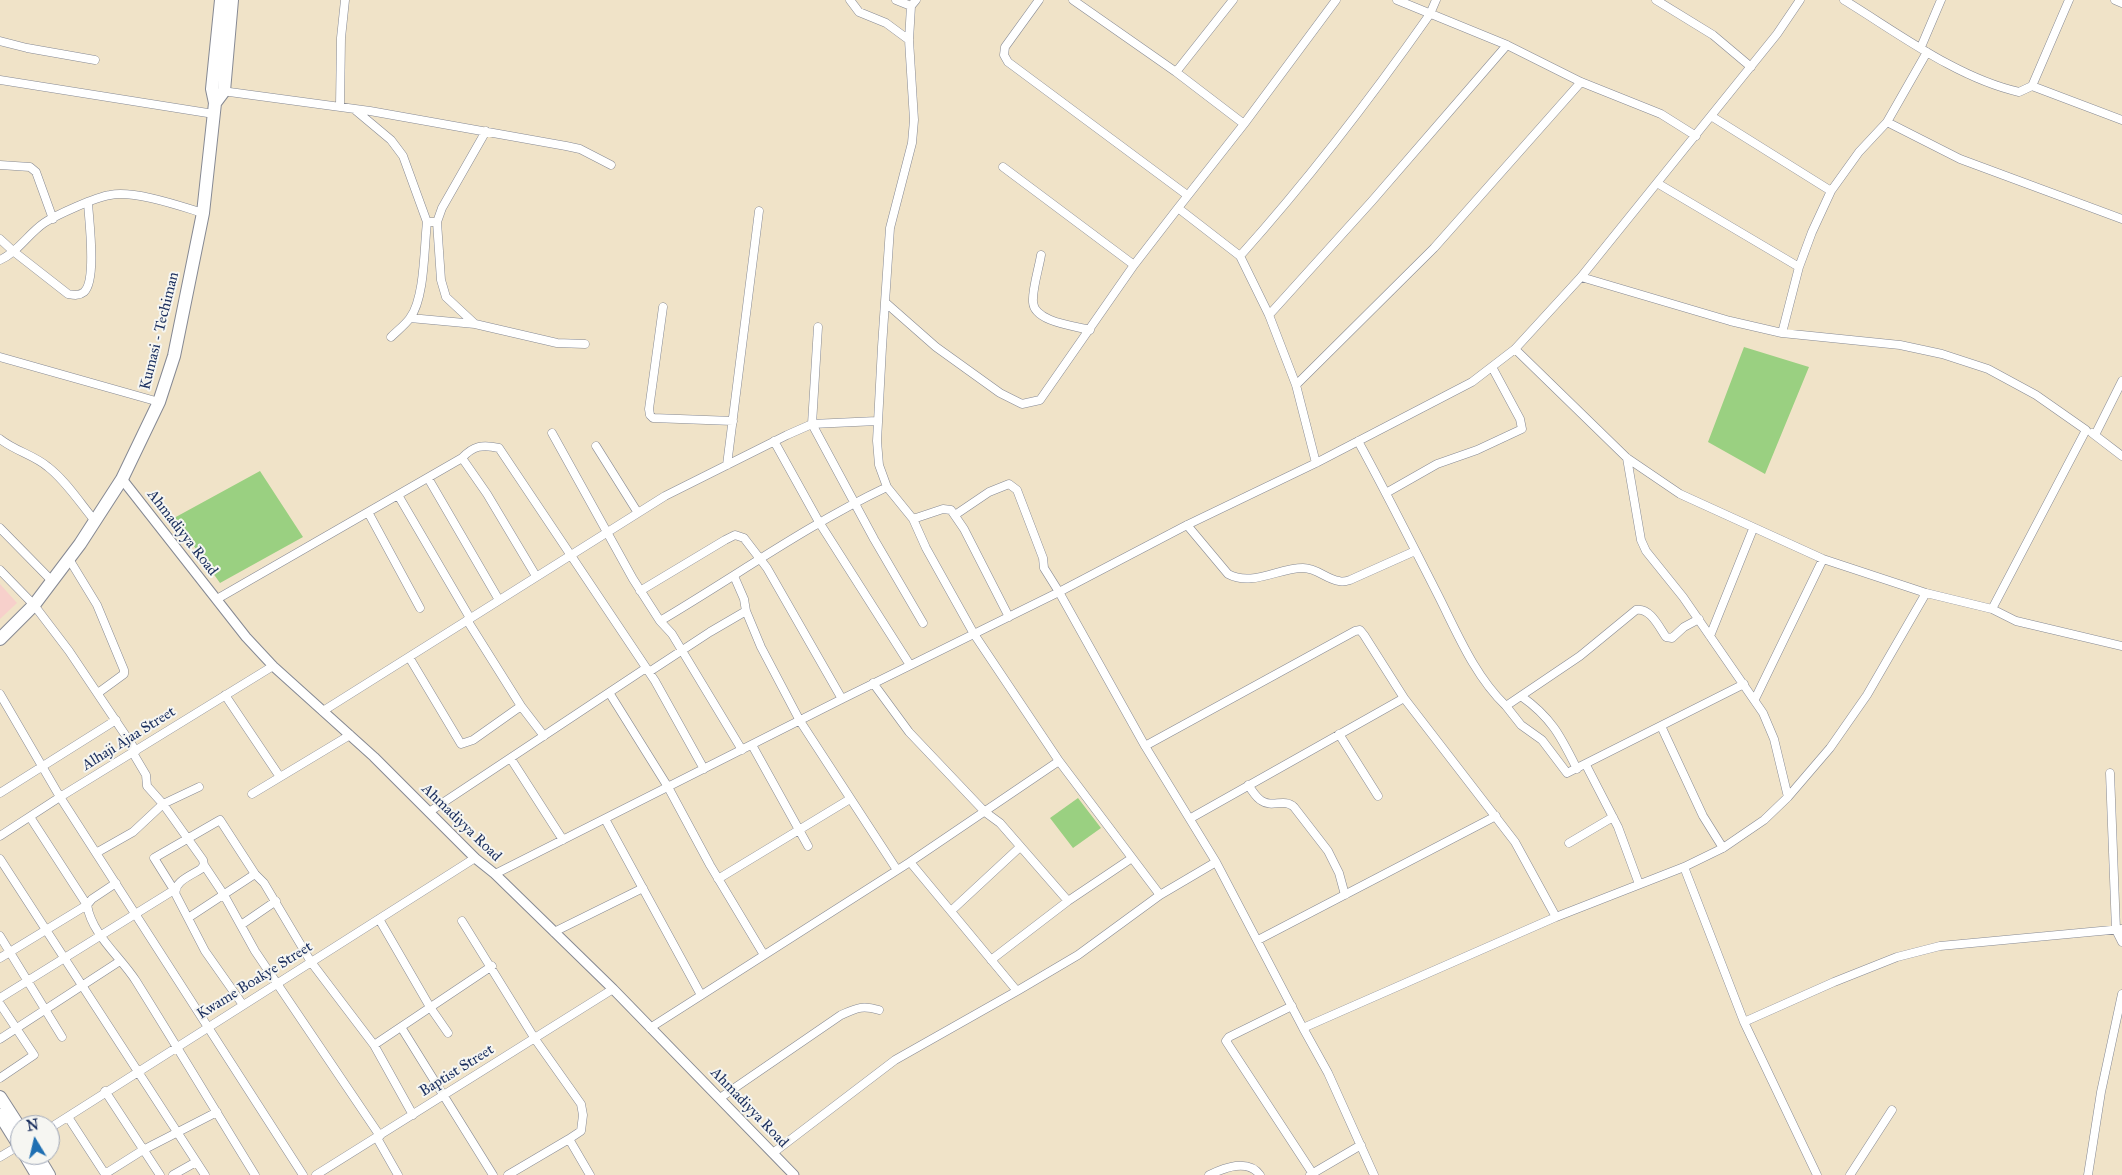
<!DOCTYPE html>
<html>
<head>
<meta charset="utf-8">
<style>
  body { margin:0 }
  #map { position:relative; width:2122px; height:1175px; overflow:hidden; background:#f0e3c8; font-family:"IM FELL Great Primer",serif }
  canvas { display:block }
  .north { position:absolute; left:10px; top:1115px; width:50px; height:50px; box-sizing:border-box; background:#f6f6f2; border:1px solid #9ea6b7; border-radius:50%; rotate:351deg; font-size:14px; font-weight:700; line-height:20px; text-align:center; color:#1b2f5e }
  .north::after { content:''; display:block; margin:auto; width:18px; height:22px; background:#1f6fb2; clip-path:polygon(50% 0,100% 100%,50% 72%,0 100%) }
</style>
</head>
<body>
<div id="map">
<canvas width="2122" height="1175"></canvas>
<div class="north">N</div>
</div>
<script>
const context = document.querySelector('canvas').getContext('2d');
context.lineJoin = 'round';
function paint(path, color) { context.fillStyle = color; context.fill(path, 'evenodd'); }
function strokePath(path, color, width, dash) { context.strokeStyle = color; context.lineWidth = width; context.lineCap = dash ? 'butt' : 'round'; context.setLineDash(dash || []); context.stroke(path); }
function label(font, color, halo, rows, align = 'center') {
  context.font = font + ' "IM FELL Great Primer",serif'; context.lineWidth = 4; context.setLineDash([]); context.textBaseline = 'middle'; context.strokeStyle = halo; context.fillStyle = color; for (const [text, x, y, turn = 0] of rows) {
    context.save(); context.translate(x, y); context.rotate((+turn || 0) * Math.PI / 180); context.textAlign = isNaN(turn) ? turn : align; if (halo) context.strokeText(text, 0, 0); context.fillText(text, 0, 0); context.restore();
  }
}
paint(new Path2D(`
  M0 584 17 603 0 619Z`), '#f7d0cb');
paint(new Path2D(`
  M1744 347 1809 367 1765 474 1708 442Z
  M260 471 303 537 220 583 174 518Z
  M1078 798 1101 828 1073 848 1050 818Z`), '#9ad081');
const minor = new Path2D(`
  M850 0 859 12 886 23 909 40
  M896 0 911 6
  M1039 0 1005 47 1004 55 1008 62 1187 195
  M1073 0 1176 72 1244 124
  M1336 0 1244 124 1178 208 1240 256C1309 179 1371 98 1430 14L1436 0
  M1397 0 1507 45 1581 82 1661 114 1696 136
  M1656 0 1713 35 1751 67
  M1844 0C1898 33 1957 78 2019 92L2032 86 2069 0
  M2115 0 2122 3
  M0 41 27 48 95 60
  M1921 47 1941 0
  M1176 72 1233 0
  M0 80 214 114
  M2032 86 2122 120
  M222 91 370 111 566 146 580 149 611 165
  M340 106 341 38 345 0
  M354 109 391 140 403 156 427 222H437
  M1711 116 1831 191
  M1887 122 1960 159 2122 219
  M486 131 442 208 437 222 441 280 446 297 475 324 557 343 585 344
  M0 165 30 167 36 172 53 219
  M1003 167 1134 265
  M1657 183 1799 267 1782 333
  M0 239 13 251 68 294C74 295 79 296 84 292 97 281 89 220 88 203
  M1041 255C1039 268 1032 289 1033 302 1034 322 1075 326 1090 330
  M1240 256 1269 315 1296 385 1316 463
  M0 260C18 252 28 234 44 223 56 215 96 197 110 195 134 190 180 206 203 213
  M1799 267 1812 232 1831 191 1859 152 1887 122 1927 52
  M1581 277 1730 321 1782 333 1900 345 1942 354 1988 369 2036 395 2086 430 1992 609
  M886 303 936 347 1000 393 1022 404 1040 400 1134 265 1178 208
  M663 307 649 409 650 415 653 418 733 421
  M1269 315 1372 201 1507 45
  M410 318 475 324
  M818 327 812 424 874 539 923 623
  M391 337C397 331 405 325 410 318 425 298 424 247 427 222
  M1515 349 1627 458 1680 494 1823 559 1926 593 1992 609 2016 621 2122 646
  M0 357 159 402
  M1296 385 1434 248 1581 82
  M552 433 633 579 660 621 672 634 742 750
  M2092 433 2122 456
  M2095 435 2122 381
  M0 439C15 451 34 455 48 467 66 481 80 503 95 521
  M774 441 819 522 910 665
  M1358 441C1386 492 1412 544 1439 597 1458 635 1475 676 1506 706L1580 656 1636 610C1650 607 1659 627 1666 637L1672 638 1684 627 1699 619
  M596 446 638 513
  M462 458 487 494 536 576
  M1627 458 1641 540 1646 551 1683 597 1763 713 1774 739 1788 797 1830 748 1867 695 1926 593
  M727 465 759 211
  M428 478 499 600
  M887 487 913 519 926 548 974 634 1059 761 1160 895
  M1386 493 1437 464 1477 450 1522 429 1520 419 1492 367
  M398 495 470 618
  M368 512 420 608
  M955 515 989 492 1009 484 1017 490 1043 558 1044 568 1059 592 1145 746 1216 862 1303 1028 1556 917 1684 867 1723 848 1764 820 1788 797
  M913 519 943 509 951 510 964 529 1009 617
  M1187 525 1228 574C1252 587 1278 568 1303 568 1317 568 1326 579 1339 581 1342 582 1347 581 1350 580L1415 551
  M0 528 52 581
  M69 559 97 605 124 670V674L98 693
  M0 570 34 605 69 651 136 751
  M640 591 725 540 735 535 744 538 767 568 842 699
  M217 599 462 458C473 446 482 444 499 448L655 681 704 769
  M746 611 761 647 800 721 897 870
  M467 620 521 706 544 736
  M660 621C736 576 807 525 887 487L879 465 877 441 882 347 890 228 912 143 914 120 909 40 911 6 916 0
  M1710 636 1753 529
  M409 657 461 744 473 740 521 706
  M649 672 710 632 746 611 744 599 734 576
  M873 683 909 732 985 812 1000 823 1068 901
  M0 694 60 797 303 1175
  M610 694 668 787 710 865 764 955
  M225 695 280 777
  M1521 696C1552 718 1561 737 1577 769
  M1755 699 1823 559
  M1506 706 1521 725 1542 740 1567 773 1744 684
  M323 711 665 496 787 435 812 424 877 421
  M1661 726 1703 816 1723 848
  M1339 734 1378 796
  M752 745 808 846
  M1145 746 1355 631 1360 630 1364 635 1404 698
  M133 753 146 775 147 786 163 804 203 860 204 865 201 869C192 875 172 882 176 895L205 951 243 1005
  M511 759 563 840
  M1586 765 1618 827 1639 884
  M2110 773 2116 930 2122 942
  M1248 785C1252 790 1256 798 1262 801 1272 808 1285 798 1294 807L1328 851 1339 873 1345 895
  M0 793 116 720
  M252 794 350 735
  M429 812 646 668
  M1191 818 1404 698 1515 842 1556 917
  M605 819 701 995
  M0 836 60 797 273 666
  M1569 843 1613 817
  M96 853 133 832 163 804 199 787
  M0 859 205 1175
  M910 862 1059 761
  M204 865 224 895 255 951 380 1136
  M1684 867 1744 1022
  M495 874 842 699 1059 592 1187 525 1316 463 1472 382 1515 349 1581 277 1777 34 1800 0
  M718 879 850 799
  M116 883 92 899 87 905C92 935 120 956 136 981 176 1045 215 1110 255 1175
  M951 911 1020 847
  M188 918 255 874
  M379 919 430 1007 448 1033
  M462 921 535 1039 581 1104 583 1115 581 1131 569 1139
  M241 925 276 901
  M554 932 643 888
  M0 936 62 1037
  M1258 940 1496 816
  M0 958 87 905 30 817
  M991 960 1068 901 1132 858
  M0 998 174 890 154 858 220 820 255 874 264 883 311 962 374 1045 413 1115
  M0 1004 34 1055 0 1078
  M1292 1006 1229 1037 1226 1041 1313 1174
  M401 1027 493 1175
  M650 1028 910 862 1017 991 1078 955 1160 895 1216 862
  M1303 1028 1328 1073 1374 1175
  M0 1039 120 961
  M374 1045 492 966
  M105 1091 160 1175
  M720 1098 841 1015C857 1008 862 1005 879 1010
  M68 1117 105 1174
  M50 1128 475 858
  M377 1138 398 1175
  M773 1153 895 1060 1017 991
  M0 1157 20 1145
  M105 1175V1174L143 1150 217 1112
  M173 1175 196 1162
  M316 1175 613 989
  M508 1175 569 1139 590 1175
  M1209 1175C1224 1168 1248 1158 1260 1175
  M1310 1175 1361 1145
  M1817 1175 1744 1022 1834 982 1897 957 1940 946 2122 929
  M1850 1175 1892 1110
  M2088 1175 2101 1092 2122 994`);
const tertiary = new Path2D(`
  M122 479 246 637 273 666 374 757 475 858 495 874 613 989 794 1175`);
const trunk = new Path2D(`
  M215 103 224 91 232 0
  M0 639 34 605 80 544 122 479 159 402 174 356 203 213 215 103 212 89 221 0
  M0 1097 20 1128
  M0 1115 20 1147
  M25 1155 37 1175
  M37 1155 49 1175`);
strokePath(minor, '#868993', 9);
strokePath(tertiary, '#868993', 11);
strokePath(trunk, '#868993', 14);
strokePath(minor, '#fff', 8);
strokePath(tertiary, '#fff', 9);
strokePath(trunk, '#fff', 12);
label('15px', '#1b2f5e', '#f6f6f2', [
  ["Kumasi - Techiman",160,331,-76],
  ["Ahmadiyya Road",182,533,52],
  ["Alhaji Ajaa Street",129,739,-32],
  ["Ahmadiyya Road",461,823,44],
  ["Kwame Boakye Street",255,981,-32],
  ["Baptist Street",457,1071,-32],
  ["Ahmadiyya Road",749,1108,46]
]);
</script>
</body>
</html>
